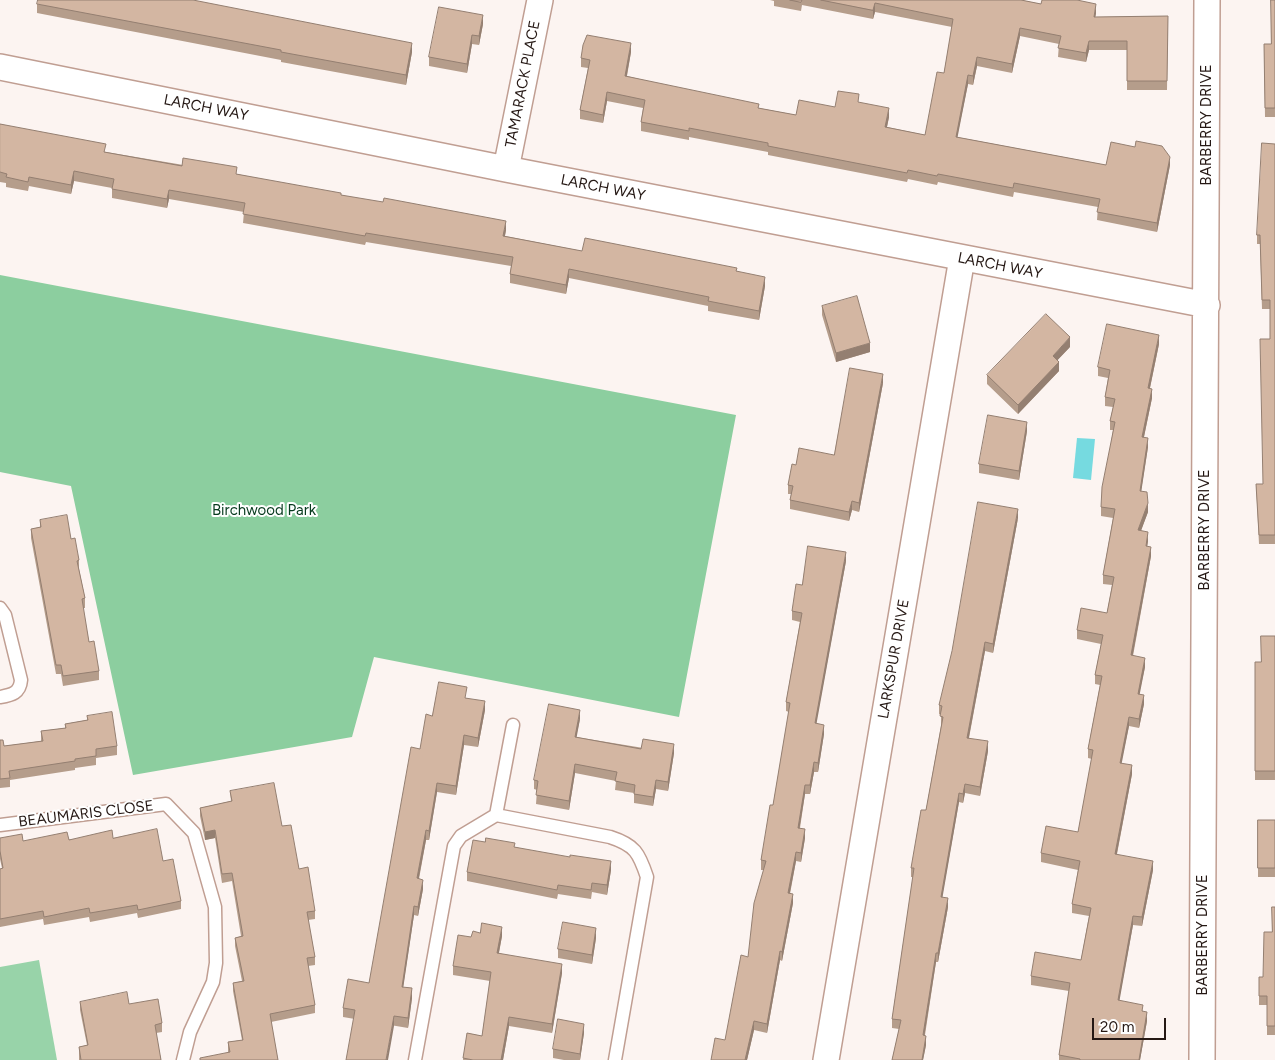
<!DOCTYPE html>
<html>
<head>
<meta charset="utf-8">
<style>
  body { margin:0 }
  #map { position:relative; width:1275px; height:1060px; overflow:hidden; background:#fcf4f1; font-family:Figtree,sans-serif }
  canvas { display:block }
  .scale { position:absolute; left:1092px; top:1018px; width:74px; height:22px; box-sizing:border-box; border:2px solid #251814; border-top:0; padding-left:6px; font-size:15px; line-height:18px; white-space:nowrap; color:#251814; -webkit-text-stroke:4px #fff; paint-order:stroke }
</style>
</head>
<body>
<div id="map">
<canvas width="1275" height="1060"></canvas>
<div class="scale">20 m</div>
</div>
<script>
const context = document.querySelector('canvas').getContext('2d');
context.lineJoin = 'round';
function paint(path, color) { context.fillStyle = color; context.fill(path, 'evenodd'); }
function strokePath(path, color, width, dash) { context.strokeStyle = color; context.lineWidth = width; context.lineCap = dash ? 'butt' : 'round'; context.setLineDash(dash || []); context.stroke(path); }
function label(font, color, halo, rows, align = 'center') {
  context.font = font + ' Figtree,sans-serif'; context.lineWidth = 4; context.setLineDash([]); context.textBaseline = 'middle'; context.strokeStyle = halo; context.fillStyle = color; for (const [text, x, y, turn = 0] of rows) {
    context.save(); context.translate(x, y); context.rotate((+turn || 0) * Math.PI / 180); context.textAlign = isNaN(turn) ? turn : align; if (halo) context.strokeText(text, 0, 0); context.fillText(text, 0, 0); context.restore();
  }
}
paint(new Path2D(`
  M39 960 57 1060H0V967Z`), '#98d3a9');
paint(new Path2D(`
  M0 275 736 415 679 717 374 657 352 737 133 775 71 486 0 472Z`), '#8cce9f');
paint(new Path2D(`
  M1077 438 1095 439 1091 480 1073 478Z`), '#76dae0');
const service = new Path2D(`
  M0 608 5 615 21 680C20 693 12 695 0 697
  M496 815 610 837C635 845 639 853 647 877L615 1060
  M0 825 166 804 194 833 215 907 216 963 213 982 190 1032 183 1060
  M415 1060 454 846 461 836 496 815 513 725`);
const minor = new Path2D(`
  M0 67 506 169 1207 305
  M506 169 540 0
  M826 1060 962 258
  M1202 1060 1207 0`);
strokePath(service, '#c09e92', 15);
strokePath(minor, '#c09e92', 28);
strokePath(service, '#fff', 12);
strokePath(minor, '#fff', 25);
paint(new Path2D(`
  M770 0H1021L1041 4 1096 13 1095 17 1168 16 1167 90H1127V50H1089L1086 62 1058 57 1059 44 1020 36 1012 73 977 66 973 85 968 84 957 137 1106 165H1170L1157 232 1097 220 1098 207 1014 192 1013 197 938 182 937 185 908 179 907 182 768 155V152L689 137V140L641 131V122L643 108 607 101 603 123 580 119V110L588 68 581 67V58L631 52 627 76 759 108 796 115 859 103 889 117 887 127 925 135 944 73 952 27 875 12 873 19 802 5 801 11 774 6V1Z
  M1275 0V117H1265L1264 44H1271Z
  M37 4 412 52 406 85 281 62V60L37 13Z
  M483 24 479 45 472 44 467 73 429 66V57Z
  M0 124 106 152 237 174 341 195 506 230 505 236 582 251 737 271 765 286 759 320 708 311V306L569 278 566 294 510 283V274L511 266 366 242 365 245 243 223 244 212 169 199 167 208 112 198V188L74 181 71 194 29 186 28 191 6 187V183L0 182Z
  M1275 144V544H1259L1256 484H1263L1270 339V309H1262L1260 244H1257V235Z
  M822 306 870 352 836 362 822 315Z
  M1159 344 1150 388 1152 398 1144 437 1148 447 1141 491 1148 512 1141 530 1148 541 1147 546 1151 556 1133 656 1145 667 1139 694 1144 704 1139 728 1129 726 1121 763 1132 774 1117 854 1153 870 1142 926 1133 925 1119 1000 1143 1011 1147 1021 1140 1060H1059V1055L1069 991 1031 985V976L1081 960 1089 916 1072 913V904L1078 870 1041 862V853L1078 832 1092 759 1088 758V749L1100 685 1095 684V675L1101 644 1077 639V630L1107 613 1112 585 1103 584V575L1113 518 1101 516V507L1113 430H1110V421L1113 407 1105 406V397L1108 378 1098 376V367Z
  M1070 347 1057 360 1059 371 1018 414 987 384V375Z
  M883 383 859 512 852 510 849 521 790 509V500L791 494H788V485L796 465 834 455Z
  M1027 431 1019 480 979 473V464Z
  M1018 518 993 653 985 651 969 738 988 751 980 796 965 793 963 803 959 802 942 897 948 907 938 962H936L925 1035 926 1045 923 1060H892L899 1029 892 1028V1019L913 877H911V868L926 810 941 726V715L939 714V705Z
  M40 520 71 539 79 560V569L85 598V608H83L89 642 99 671V680L63 686 61 674H56L31 538V529L40 527Z
  M846 561 816 723 824 734 818 772H814L810 794H805L800 828 805 838 801 862 796 861 790 894 793 903 782 961 780 960 767 1033 754 1030 747 1060H711L725 1040 748 957 764 870H761V860L773 805 789 712 786 711V702L800 622 792 620V611L802 585Z
  M1275 636V780H1255V662H1261Z
  M467 698 485 710 478 747 464 745 456 795 437 792 429 840H426L419 879 423 889 418 916 414 915 403 987 412 998 408 1028 343 1017V1008L369 983 432 716Z
  M87 716 117 746V755L96 758V765L75 768V770L10 780V787L0 788V740L4 746 41 741V731L65 728V724L87 720Z
  M580 719 576 737 674 753 668 791 656 789 653 806 634 803V793L615 790 616 781 575 773 569 810 536 804 537 790 534 789V780Z
  M230 791 282 826 315 911V919L308 920 315 957V965L308 966 315 1005V1013L271 1022 278 1060 228 1053V1042L242 1040 233 991V983L242 981 235 946V938L241 936 232 881 222 883 215 838 205 840 200 816V808L231 801Z
  M1258 820H1275V877H1258Z
  M0 838 23 841 113 838 163 861 181 901V909L138 918 137 913 90 922 89 917 44 925 43 919 0 927V869L2 868 0 859Z
  M515 847 611 870 607 895 592 892 591 899 558 894 557 899 467 881V872Z
  M1275 907V1035H1267V1005H1259V977H1263L1272 932Z
  M502 936 499 953 562 973 552 1033 509 1026 503 1060H463L467 1033 482 1036 490 981 453 975V966L471 937Z
  M596 938 592 964 558 958V949Z
  M80 1002 129 1004 162 1023V1032L156 1033 161 1060H79V1047L87 1045 80 1010Z
  M584 1033 580 1060H564L553 1058V1049Z`), '#b59d8b');
paint(new Path2D(`
  M875 3V12L873 19V10Z
  M1096 4V13L1094 26V17Z
  M483 15V24L479 45V36Z
  M1020 28V36L1012 73V64Z
  M472 35V44L467 73V64Z
  M1089 41V50L1086 62V53Z
  M412 43V52L406 85V75Z
  M631 43V52L625 85V76Z
  M977 57V66L973 85V76Z
  M968 75V84L956 145V137Z
  M607 92V101L603 123V115Z
  M889 108V117L885 136V127Z
  M1170 157V165L1157 232V223Z
  M74 171V181L71 194V185Z
  M169 190V199L167 208V199Z
  M506 221V230L503 245V236Z
  M569 269V278L566 294V285Z
  M765 277V286L759 320V311Z
  M1159 335V344L1148 397V388Z
  M1070 337V347L1053 365V356Z
  M870 343V352L836 362V353Z
  M1059 362V371L1018 414V405Z
  M883 374V383L859 512V503Z
  M1152 389V398L1142 446V437Z
  M1027 422V431L1019 480V471Z
  M1148 438V447L1140 500V491Z
  M852 501V510L849 521V512Z
  M1148 503V512L1138 539V530Z
  M1018 509V518L993 653V644Z
  M1148 532V541L1146 555V546Z
  M1151 547V556L1131 664V655Z
  M846 552V561L815 732V723Z
  M985 642V651L967 747V738Z
  M1145 658V667L1138 703V694Z
  M1144 695V704L1139 728V719Z
  M485 701V710L478 747V738Z
  M580 710V719L575 746V737Z
  M1129 717V726L1120 772V763Z
  M824 725V734L818 772V763Z
  M464 735V745L456 795V786Z
  M988 741V751L980 796V787Z
  M674 744V753L668 791V782Z
  M814 762V772L810 794V785Z
  M575 764V773L569 810V801Z
  M1132 765V774L1115 863V854Z
  M656 780V789L653 806V797Z
  M437 783V792L429 840V831Z
  M965 784V793L963 803V794Z
  M805 785V794L798 837V828Z
  M959 793V802L941 906V897Z
  M805 829V838L801 862V853Z
  M215 830V838L205 840V832Z
  M426 830V840L417 887V878Z
  M796 852V861L788 902V893Z
  M611 861V870L607 895V885Z
  M1153 861V870L1142 926V917Z
  M423 880V889L418 916V907Z
  M793 894V903L782 961V952Z
  M948 898V907L938 962V953Z
  M414 906V915L402 996V987Z
  M1133 916V925L1118 1009V1000Z
  M502 927V936L497 962V953Z
  M596 928V938L592 964V955Z
  M780 951V960L767 1033V1024Z
  M936 953V962L923 1044V1035Z
  M562 964V973L552 1033V1024Z
  M412 988V998L408 1028V1018Z
  M1147 1012V1021L1140 1060H1139Z
  M394 1016V1026L388 1060H386Z
  M509 1017V1026L503 1060H501Z
  M754 1021V1030L747 1060H745Z
  M584 1024V1033L580 1060V1054Z
  M926 1036V1045L923 1060H922Z`), '#947f71');
const building = new Path2D(`
  M38 0H193L412 43 406 75 281 52V50L37 4Z
  M790 0H802L801 2Z
  M821 0H1021L1041 4 1042 0H1077L1096 4 1094 17 1168 16 1167 81H1127V41H1089L1086 53 1058 48 1061 36 1020 28 1012 64 977 57 973 76 968 75 956 137 1106 165 1111 142 1135 147 1136 141 1162 146 1170 157 1157 223 1097 212 1100 199 1014 183 1013 188 938 174 937 176 908 170 907 173 768 146V143L689 128V131L641 122 645 100 607 92 603 115 580 110 590 60 581 58 583 45 587 35 631 43 625 76 759 104 758 108 796 115 799 100 835 107 838 91 859 94 858 102 889 108 885 127 925 135 937 72 944 73 953 19 875 3 873 10Z
  M1271 0H1275V108H1265L1264 44H1271Z
  M439 7 483 15 479 36 472 35 467 64 429 57Z
  M0 124 106 144 104 152 182 166 183 158 237 167 236 174 341 193V195L383 202 384 198 506 221 503 236 582 251 585 238 737 268 736 271 765 277 759 311 708 301 709 297 569 269 566 285 510 274 513 257 366 233 365 236 243 214 245 203 169 190 167 199 112 189 114 179 74 171 71 185 29 177 28 182 6 177 7 174 0 172Z
  M1262 143 1275 144V535H1259L1256 484H1263L1260 339H1270V300H1262L1260 235H1257Z
  M857 296 870 343 836 353 822 306Z
  M1046 314 1070 337 1053 356 1059 362 1018 405 987 375Z
  M1107 324 1159 335 1148 388 1152 389 1142 437 1148 438 1140 491 1147 492 1148 503 1138 530 1148 532 1146 546 1151 547 1131 655 1145 658 1138 694 1144 695 1139 719 1129 717 1120 763 1132 765 1115 854 1153 861 1142 917 1133 916 1118 1000 1143 1005 1142 1011 1147 1012 1139 1060H1080V1059L1059 1055 1070 983 1031 976 1035 952 1081 960 1091 908 1072 904 1080 861 1041 853 1046 826 1078 832 1093 750 1088 749 1102 676 1095 675 1103 635 1077 630 1081 608 1107 613 1114 577 1103 575 1115 509 1101 507 1102 487 1115 422 1110 421 1115 399 1105 397 1110 370 1098 367Z
  M850 368 883 374 859 503 852 501 849 512 790 500 793 486 788 485 792 464 796 465 799 448 834 455Z
  M988 415 1027 422 1019 471 979 464Z
  M978 502 1018 509 993 644 985 642 967 738 988 741 980 787 965 784 963 794 959 793 941 897 948 898 938 953H936L923 1035 926 1036 922 1060H892L901 1020 892 1019 914 868H911L921 810H926L943 717 940 716 942 706 939 705 952 651Z
  M67 515 71 539 75 538 79 560 77 561 85 598 82 599 89 642 94 641 99 671 63 676 61 665H56L31 529 41 527 40 520Z
  M808 546 846 552 815 723 824 725 818 763 814 762 810 785H805L798 828 805 829 801 853 796 852 788 893 793 894 782 952 780 951 767 1024 754 1021 745 1060H711L715 1038 725 1040 741 955 748 957 754 903 766 861 761 860 770 805H773L790 703 786 702 802 613 792 611 796 584 802 585Z
  M1261 636H1275V771H1255V662H1261Z
  M439 682 467 687 465 698 485 701 478 738 464 735 456 786 437 783 429 831 426 830 417 878 423 880 418 907 414 906 402 987 412 988 408 1018 394 1016 386 1060H346L355 1010 343 1008 348 979 369 983 411 747 420 749 426 714 432 716Z
  M549 704 580 710 575 737 641 749 643 739 674 744 668 782 656 780 653 797 634 794 635 785 615 781 617 772 575 764 569 801 536 795 538 781 534 780Z
  M112 712 117 746 96 749V756L75 759V761L9 771 10 778 0 779V740H3L4 746 43 741 41 731 66 728 65 724 88 720 87 716Z
  M274 783 282 826 291 825 299 869 308 867 315 911 307 912 315 957 307 958 315 1005 270 1014 278 1060H200V1058L230 1052 228 1042 243 1040 233 983 244 981 235 938 243 936 232 873 222 874 215 830 205 832 200 808 232 801 230 791Z
  M1258 820H1275V868H1258Z
  M157 829 163 861 173 859 181 901 138 910 137 905 90 913 89 908 44 917 43 911 0 919V869L3 868 0 851V838L22 834 23 841 67 832 69 840 112 830 113 838Z
  M486 838 515 843 514 847 570 857V855L611 861 607 885 592 883 591 890 558 885 557 890 467 872 473 840 485 842Z
  M1272 907H1275V1026H1267V996H1259V977H1263L1264 932H1272Z
  M563 922 596 928 592 955 558 949Z
  M482 923 502 927 497 953 562 964 552 1024 509 1017 501 1060H473L463 1058 467 1033 482 1036 491 972 453 966 458 935 471 937 473 931 480 933Z
  M127 992 129 1004 158 999 162 1023 155 1025 161 1060H81L79 1047 88 1045 80 1002Z
  M558 1019 584 1024 580 1054 553 1049Z`);
paint(building, '#d3b6a2');
strokePath(building, '#947f71', 1);
label('15px', '#251814', '#fff', [
  ["TAMARACK PLACE",523,84,-79],
  ["LARCH WAY",206,108,11],
  ["BARBERRY DRIVE",1207,125,-90],
  ["LARCH WAY",603,188,11],
  ["LARCH WAY",1000,266,11],
  ["BARBERRY DRIVE",1205,530,-90],
  ["LARKSPUR DRIVE",894,659,-80],
  ["BEAUMARIS CLOSE",86,814,-7],
  ["BARBERRY DRIVE",1203,935,-90]
]);
label('15px', '#073b1e', '#fff', [
  ["Birchwood Park",264,511]
]);
</script>
</body>
</html>
